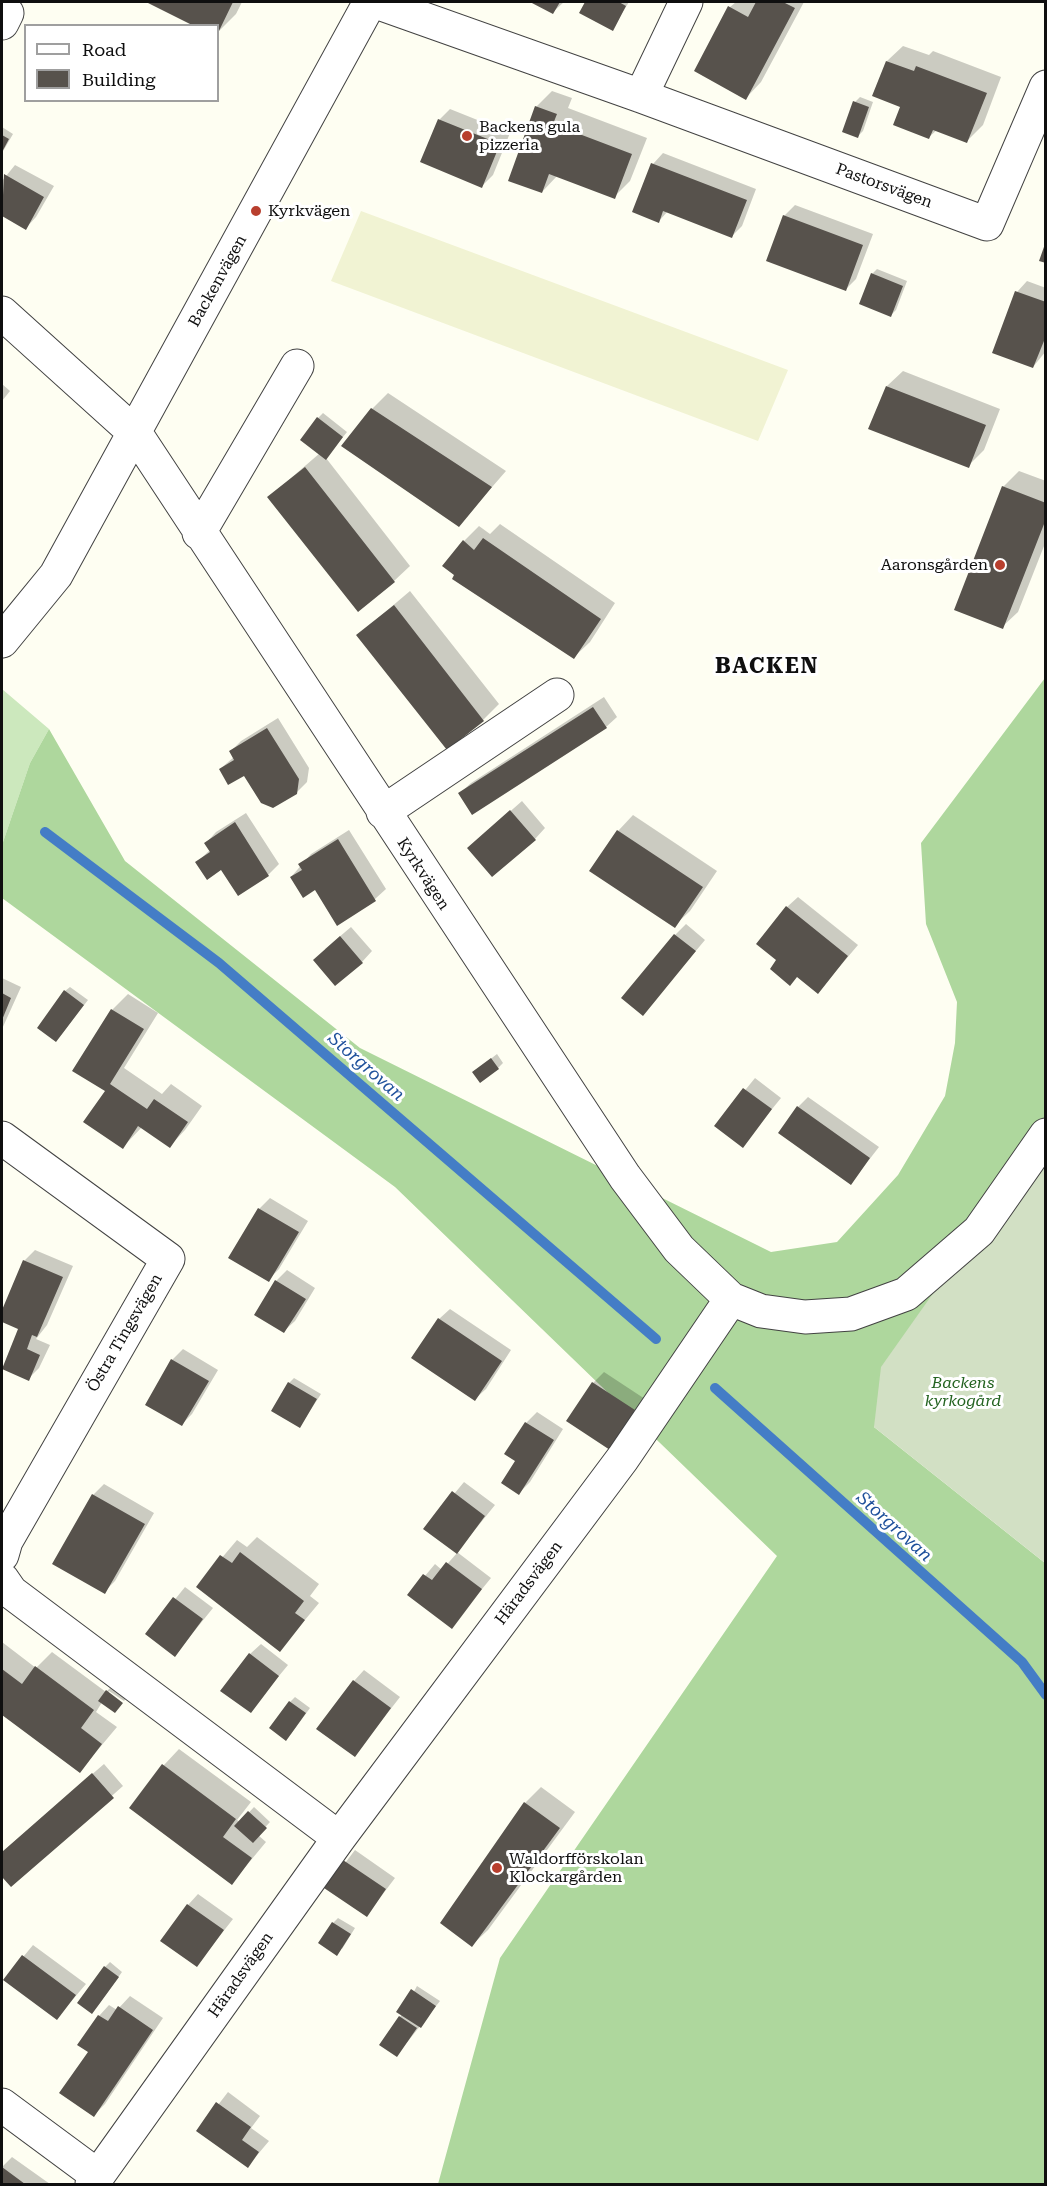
<!DOCTYPE html>
<html>
<head>
<meta charset="utf-8">
<style>
  body { margin:0 }
  #map { position:relative; width:1047px; height:2186px; overflow:hidden; background:#fefef2; font-family:"Roboto Serif",serif }
  canvas { display:block }
  .frame { position:absolute; inset:0; border:3px solid #0f0f0f; pointer-events:none }
  .legend { position:absolute; left:24px; top:24px; width:195px; height:78px; box-sizing:border-box; background:#fff; border:2px solid #9f9f9f; margin:0; padding:8px 10px; list-style:none; font-size:18px; color:#0f0f0f }
  .legend li { display:flex; align-items:center; gap:12px; height:30px }
  .legend b { width:30px; border:2px solid #9f9f9f }
</style>
</head>
<body>
<div id="map">
<canvas width="1047" height="2186"></canvas>
<div class="frame"></div>
<ul class="legend">
<li><b style="height:8px;background:#fff"></b>Road</li>
<li><b style="height:16px;background:#57524c"></b>Building</li>
</ul>
</div>
<script>
const context = document.querySelector('canvas').getContext('2d');
context.lineJoin = 'round';
function paint(path, color) { context.fillStyle = color; context.fill(path, 'evenodd'); }
function strokePath(path, color, width, dash) { context.strokeStyle = color; context.lineWidth = width; context.lineCap = dash ? 'butt' : 'round'; context.setLineDash(dash || []); context.stroke(path); }
function label(font, color, halo, rows, align = 'center') {
  context.font = font + ' "Roboto Serif",serif'; context.lineWidth = 6; context.setLineDash([]); context.textBaseline = 'middle'; context.strokeStyle = halo; context.fillStyle = color; for (const [text, x, y, turn = 0] of rows) {
    context.save(); context.translate(x, y); context.rotate((+turn || 0) * Math.PI / 180); context.textAlign = isNaN(turn) ? turn : align; if (halo) context.strokeText(text, 0, 0); context.fillText(text, 0, 0); context.restore();
  }
}
paint(new Path2D(`
  M361 211 788 370 758 441 331 281Z`), '#f1f3d3');
paint(new Path2D(`
  M2 689 49 729 30 763 2 845Z`), '#cce8bd');
paint(new Path2D(`
  M1045 678V1135L874 1427 1045 1563V2184H438L500 1958 777 1556 395 1187 2 898V845L30 763 49 729 125 861 360 1048 771 1252 837 1242 898 1175 945 1096 955 1043 957 1002 926 924 921 843Z`), '#aed79d');
paint(new Path2D(`
  M1045 1135V1563L874 1427 881 1367Z`), '#d2e0c4');
paint(new Path2D(`
  M149 2H242L236 14 218 32V26H197Z
  M533 2H564L553 12Z
  M586 2H629L612 29 581 12Z
  M736 2H804L761 82 746 98 730 7Z
  M903 46 929 55 933 51 1001 77 983 125 967 141 937 130 929 137 902 106 887 61Z
  M552 91 572 98 568 108 647 138 630 181 614 197 557 176 542 192 536 107Z
  M860 97 873 102 863 131 858 136 855 102Z
  M450 109 510 133 493 175 482 186 422 161 440 119Z
  M2 127 13 134 2 153Z
  M663 153 756 189 742 226 732 236 668 211 659 221 634 211 653 164Z
  M15 165 54 186 36 217 26 228 2 214V181Z
  M795 205 873 234 856 279 845 290 784 216Z
  M877 269 907 281 896 310 891 315 872 274Z
  M1027 281 1046 288V351L1033 367 1017 292Z
  M903 371 1000 409 984 450 968 466 887 386Z
  M2 384 10 391 2 401Z
  M388 393 506 471 459 525 372 409Z
  M323 413 347 432 326 458 410 566 394 581 269 497 320 453 318 418Z
  M1019 471 1046 481V541L1018 612 1002 627 1003 487Z
  M500 524 615 603 590 642 574 657 464 541 479 526 490 534Z
  M410 591 499 704 483 720 358 635Z
  M604 697 617 717 606 727 460 793 471 783Z
  M278 718 309 768 307 782 296 793 245 774 220 769 234 757 231 751 241 741Z
  M522 801 545 828 535 839 480 838Z
  M246 813 279 864 268 875 238 894 222 868 197 862 210 850 206 843 216 832Z
  M633 815 717 871 690 911 674 926 618 831Z
  M349 830 386 889 375 899 338 924 315 888 291 877 311 854Z
  M798 897 858 945 818 992 778 960 787 907Z
  M686 924 705 940 643 1014 675 935Z
  M351 927 372 951 362 962 325 949Z
  M2 978 21 987 2 1029Z
  M70 987 88 1000 61 1035 65 991Z
  M128 994 158 1013 124 1068 162 1094 171 1084 202 1106 185 1130 170 1146 142 1127 123 1147 107 1091 112 1010Z
  M497 1054 503 1063 498 1068H479Z
  M755 1078 781 1098 742 1146 716 1126Z
  M808 1097 879 1147 851 1183 798 1107Z
  M270 1198 308 1221 279 1269 268 1280 259 1209Z
  M35 1250 73 1266 47 1325 36 1339 50 1345 39 1368 28 1379 20 1328 2 1320V1314L24 1261Z
  M287 1270 315 1288 295 1321 284 1331 276 1281Z
  M450 1309 511 1350 486 1389 475 1399 439 1319Z
  M183 1349 218 1370 192 1414 182 1424 172 1360Z
  M604 1372 645 1399 609 1448 593 1383Z
  M294 1378 321 1394 300 1426 289 1383Z
  M537 1412 563 1429 530 1482 519 1493 517 1460 506 1454 526 1423Z
  M464 1482 495 1505 457 1552 491 1578 451 1627 409 1595 435 1564 442 1570 457 1553 425 1529Z
  M104 1484 154 1513 115 1581 104 1592 54 1563 93 1495Z
  M257 1537 319 1584 310 1596 319 1603 280 1650 198 1586 237 1540 247 1547Z
  M185 1587 213 1608 175 1655 147 1634Z
  M2 1642 36 1668 52 1652 106 1692 112 1686 127 1697 124 1701 109 1691 96 1712 117 1727 80 1771 2 1713Z
  M261 1644 288 1665 250 1711V1654Z
  M364 1670 400 1697 355 1755 354 1681Z
  M295 1697 310 1708 291 1734 290 1702Z
  M179 1749 251 1802 237 1820 240 1822 254 1807 270 1822 258 1835 266 1842 232 1883 131 1808 164 1765Z
  M104 1764 123 1786 11 1885 2 1875V1852Z
  M541 1787 575 1812 488 1930 472 1945 525 1803Z
  M355 1850 395 1878 367 1915 327 1887Z
  M198 1894 233 1919 197 1965 188 1905Z
  M338 1918 355 1928 342 1949 333 1923Z
  M33 1945 86 1984 57 2018 5 1979Z
  M110 1962 122 1972 97 2007 105 1967Z
  M417 1986 440 2001 397 2055 400 2017Z
  M130 1996 163 2018 105 2104 94 2115 90 2051 99 2016 109 2005 117 2010Z
  M228 2092 260 2116 251 2128 269 2141 248 2166 198 2131Z
  M12 2157 50 2184H2V2167Z`), '#0003');
strokePath(new Path2D(`
  M45 832 219 963 656 1339
  M715 1388 1022 1662 1046 1695`), '#447dc6', 10);
paint(new Path2D(`
  M146 2H233L218 33V26H194Z
  M530 2H560L553 14Z
  M585 2H619L626 6 613 31 579 13Z
  M756 2H783L795 8 746 100 694 71 728 6 748 17Z
  M886 61 914 71 916 66 987 93 967 143 933 130 929 139 893 125 900 107 872 96Z
  M853 101 869 107 858 138 842 132Z
  M535 106 557 114 553 124 632 154 615 199 549 174 542 193 508 181Z
  M438 119 500 144 482 188 420 162Z
  M2 135 9 139 2 152Z
  M651 163 747 200 732 238 663 211 659 223 632 212Z
  M4 174 44 197 26 230 2 216Z
  M783 215 863 245 846 291 766 261Z
  M1045 244H1046V263L1039 261Z
  M871 273 903 286 891 317 859 304Z
  M1015 291 1046 302V336L1033 368 992 353Z
  M886 386 986 425 969 468 868 429Z
  M371 408 492 487 459 527 341 446Z
  M317 417 343 437 326 460 300 440Z
  M305 467 395 582 358 612 267 497Z
  M1002 486 1046 503V519L1003 629 954 610Z
  M483 538 601 619 574 659 452 579 454 575 442 566 463 540 474 550Z
  M394 605 484 721 447 750 356 635Z
  M593 707 607 728 472 815 458 793Z
  M267 728 299 779 297 794 273 808 261 803 244 776 228 785 219 769 234 760 229 751Z
  M510 810 536 840 492 877 467 848Z
  M235 822 269 876 238 896 221 870 207 880 195 862 210 852 204 843Z
  M617 830 703 887 675 928 589 871Z
  M338 839 376 901 337 926 315 890 303 898 290 877 302 870 298 864Z
  M786 906 848 956 818 994 797 977 790 986 770 969 776 960 756 944Z
  M674 934 696 951 643 1016 621 998Z
  M340 936 363 963 335 986 313 960Z
  M64 990 84 1005 56 1042 37 1028Z
  M2 993 11 998 2 1020Z
  M111 1009 144 1029 110 1084 147 1109 154 1099 188 1122 170 1148 138 1126 123 1149 83 1122 105 1091 72 1071Z
  M491 1058 499 1069 480 1083 472 1072Z
  M743 1088 772 1109 743 1148 714 1126Z
  M797 1106 870 1158 851 1185 778 1133Z
  M258 1208 299 1232 269 1282 228 1258Z
  M23 1260 63 1277 37 1337 32 1335 27 1349 40 1355 29 1381 2 1369 18 1329 2 1322V1310Z
  M275 1280 306 1299 284 1333 254 1315Z
  M438 1318 502 1361 475 1401 411 1358Z
  M171 1359 209 1381 182 1426 145 1405Z
  M288 1382 317 1399 300 1428 271 1411Z
  M592 1382 635 1410 610 1450 566 1421Z
  M525 1422 554 1440 519 1495 501 1483 515 1461 504 1454Z
  M452 1491 485 1516 457 1554 423 1529Z
  M92 1494 145 1524 105 1594 52 1564Z
  M240 1552 304 1601 295 1613 305 1620 280 1652 196 1587 220 1555 232 1563Z
  M446 1562 482 1589 452 1629 407 1595 423 1574 432 1580Z
  M173 1597 203 1619 175 1657 145 1634Z
  M249 1653 279 1676 251 1713 220 1691Z
  M35 1666 94 1710 81 1728 102 1744 80 1773 2 1715V1669L22 1684Z
  M353 1680 391 1708 355 1757 316 1729Z
  M106 1690 123 1703 115 1713 98 1701Z
  M289 1701 306 1713 286 1741 269 1728Z
  M162 1764 236 1819 223 1837 252 1858 232 1885 129 1808Z
  M92 1773 114 1798 11 1887 2 1877V1852Z
  M524 1802 560 1828 472 1947 440 1923Z
  M248 1811 267 1828 253 1843 234 1826Z
  M343 1860 386 1889 367 1917 324 1888Z
  M187 1904 224 1930 197 1967 160 1941Z
  M332 1922 351 1934 337 1956 318 1943Z
  M22 1955 76 1995 57 2020 3 1980Z
  M104 1966 119 1977 92 2014 77 2003Z
  M411 1989 436 2006 421 2028 396 2012Z
  M118 2006 153 2030 94 2117 59 2093 88 2052 77 2045 98 2015 108 2021Z
  M399 2016 417 2028 397 2057 379 2045Z
  M216 2102 251 2127 242 2140 259 2152 248 2168 196 2131Z
  M2 2167 25 2184H2Z`), '#57524c');
const minor = new Path2D(`
  M376 2 641 96 987 224 1046 87
  M2 23 7 13
  M641 96 686 2
  M2 313 136 434 625 1177 679 1249 731 1299
  M199 533 297 366
  M2 641 56 575 370 2
  M383 812 557 695
  M2 1138 168 1259 6 1541 2 1555
  M2 1579 11 1592 339 1838
  M2 2105 98 2176
  M92 2184 339 1838 623 1458 731 1299 761 1311 805 1317 851 1314 906 1294 979 1231 1046 1135`);
strokePath(minor, '#424242', 35);
strokePath(minor, '#fff', 33);
for (const [x, y, r, color] of [
  [467,136,6,"#b83f2e"],
  [256,211,6,"#b83f2e"],
  [1000,565,6,"#b83f2e"],
  [497,1868,6,"#b83f2e"]
]) { const dot = new Path2D(); dot.arc(x, y, r, 0, 2 * Math.PI); context.fillStyle = color; context.fill(dot); strokePath(dot, '#fff', 2); }
label('16px', '#0f0f0f', '#fff', [
  ["Backens gula",479,127],
  ["pizzeria",479,145],
  ["Kyrkvägen",268,211],
  ["Aaronsgården",988,565,"right"],
  ["Waldorfförskolan",509,1859],
  ["Klockargården",509,1877]
], 'left');
label('16px', '#0f0f0f', '#fff', [
  ["Pastorsvägen",884,186,20],
  ["Backenvägen",218,281,-61],
  ["Kyrkvägen",423,874,57],
  ["Östra Tingsvägen",125,1333,-60],
  ["Häradsvägen",529,1583,-53],
  ["Häradsvägen",241,1975,-55]
]);
label('italic 16px', '#256422', '#fff', [
  ["Backens",963,1383],
  ["kyrkogård",963,1401]
]);
label('italic 18px', '#1e509b', '#fff', [
  ["Storgrovan",366,1067,41],
  ["Storgrovan",894,1527,42]
]);
context.letterSpacing = '1.5px';
label('bold 22px', '#0f0f0f', '#fff', [
  ["BACKEN",767,667]
]);
context.letterSpacing = '0px';
</script>
</body>
</html>
